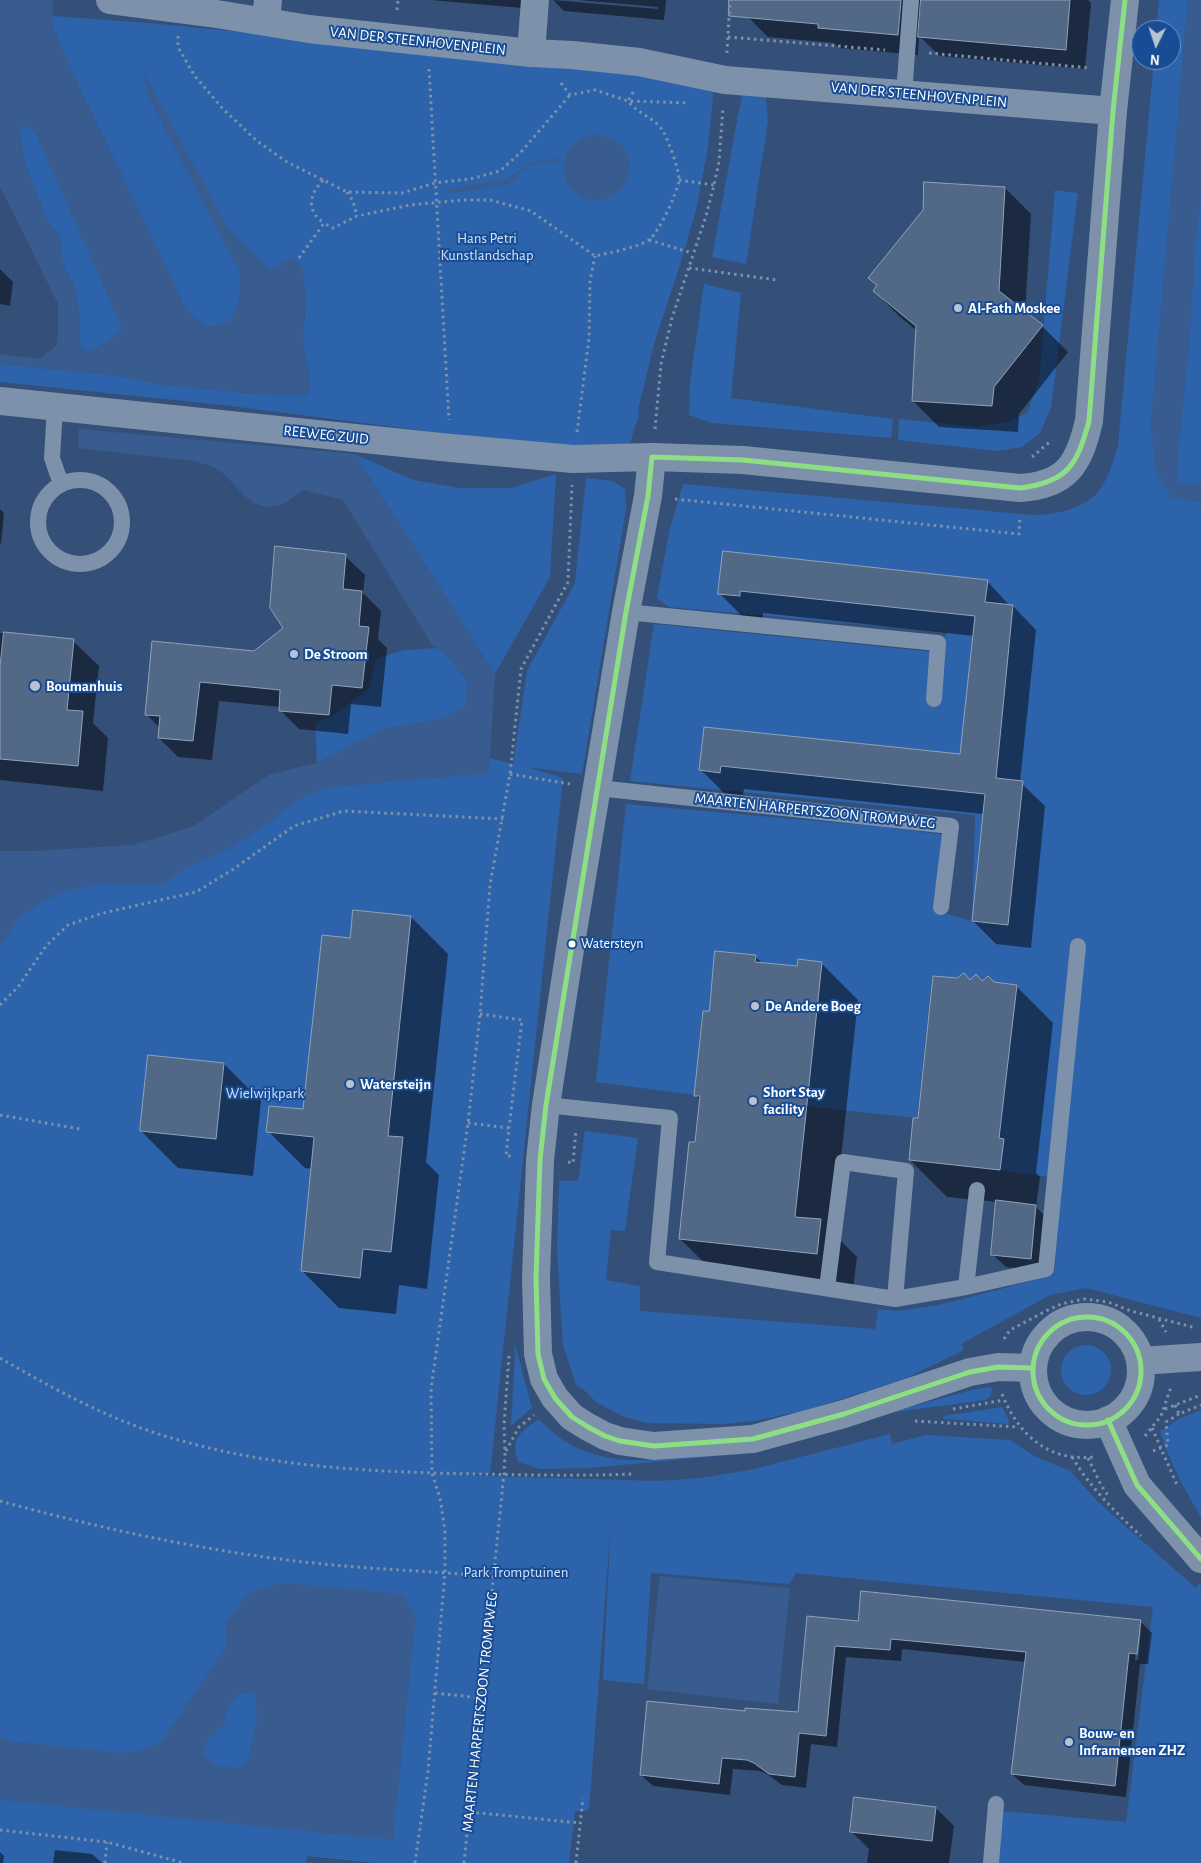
<!DOCTYPE html>
<html>
<head>
<meta charset="utf-8">
<style>
  body { margin:0 }
  #map { position:relative; width:1201px; height:1863px; overflow:hidden; background:#345078; font-family:"Alegreya Sans",sans-serif }
  canvas { display:block }
  .north { position:absolute; left:1131px; top:20px; width:50px; height:50px; box-sizing:border-box; background:#184c94; border:1px solid #7494bf; border-radius:50%; rotate:184deg; font-size:14px; font-weight:700; line-height:20px; text-align:center; color:#fff }
  .north::after { content:''; display:block; margin:auto; width:18px; height:22px; background:#b8c2d0; clip-path:polygon(50% 0,100% 100%,50% 72%,0 100%) }
</style>
</head>
<body>
<div id="map">
<canvas width="1201" height="1863"></canvas>
<div class="north">N</div>
</div>
<script>
const context = document.querySelector('canvas').getContext('2d');
context.lineJoin = 'round';
function paint(path, color) { context.fillStyle = color; context.fill(path, 'evenodd'); }
function strokePath(path, color, width, dash) { context.strokeStyle = color; context.lineWidth = width; context.lineCap = dash ? 'butt' : 'round'; context.setLineDash(dash || []); context.stroke(path); }
function label(font, color, halo, rows, align = 'center') {
  context.font = font + ' "Alegreya Sans",sans-serif'; context.lineWidth = 4; context.setLineDash([]); context.textBaseline = 'middle'; context.strokeStyle = halo; context.fillStyle = color; for (const [text, x, y, turn = 0] of rows) {
    context.save(); context.translate(x, y); context.rotate((+turn || 0) * Math.PI / 180); context.textAlign = isNaN(turn) ? turn : align; if (halo) context.strokeText(text, 0, 0); context.fillText(text, 0, 0); context.restore();
  }
}
paint(new Path2D(`
  M1159 0H1188L1151 425 1171 497 1201 502V1318L1086 1288 1050 1295 961 1344 964 1350 905 1379 807 1410 755 1421 725 1424 647 1423 622 1416 596 1402 584 1390 576 1385 563 1345 557 1249 559 1181H578L585 1131 638 1138 625 1231 611 1230 606 1280 640 1286V1311L875 1329 878 1309 898 1311 939 1305 1054 1275 1062 1179 999 1170 993 982 987 976 981 982 976 975 970 980 963 973 956 978 932 976 917 1118 806 1106 822 962 798 959 796 966 755 962V955L715 951 709 1011H702L694 1095 596 1082 626 804 883 827 945 835 937 911 972 921 975 815 630 781 654 624 934 652 948 632 669 607 657 598 669 532 683 484 1033 515C1054 515 1084 509 1098 492 1109 478 1113 461 1118 445L1154 60H1171V30H1156Z
  M53 16 149 23 644 71 714 87 708 147 697 206 680 265 654 344 639 406 638 421 635 425 629 449 582 451 223 405 0 382V364L111 375 166 385 280 396 310 377 302 338 305 313 222 227 208 192 144 74 149 97 240 272C241 292 241 304 229 322L215 326H205L187 311 74 76 53 28Z
  M743 89 765 91 768 121 746 264 712 257Z
  M24 124 30 127 35 132 123 328C111 341 101 348 84 352L80 341V316L74 286 61 258 62 249 60 236 48 222 26 166 20 137V128Z
  M1201 189V485L1178 483 1176 474 1190 329 1194 255Z
  M1055 190 1078 193 1051 408 1040 433 1022 447 996 451 898 440 899 419 977 427 1007 422 1027 413 1039 381Z
  M704 284 741 293 731 398 893 419 891 438 712 423 689 415 690 382Z
  M355 454 413 480 460 488H511L556 474 550 577 495 674Z
  M586 478 612 481 625 489 626 509 582 774 526 767 563 778 490 1474 455 1475 658 1481 700 1478 750 1470 890 1434 892 1444 926 1435 1010 1440 1036 1457 1070 1471 1098 1502 1196 1588 1199 1583 1201 1586V1863H985L991 1810 1126 1822 1153 1607 796 1573 789 1584 651 1573 644 1684 603 1680 611 1523 590 1797 588 1811H575L569 1863H375L307 1856 306 1863H0V877L55 890 437 744 513 764 527 671 575 583Z
  M437 648 452 660 467 682 466 706 438 720 387 728 317 763 315 724 331 717 369 689 376 659 404 650Z
  M514 1340 532 1408 511 1426 515 1356Z
  M1061 1370a25 25 0 1 1 50 0a25 25 0 1 1-50 0Z
  M988 1387 992 1388 991 1396 985 1400 896 1412 768 1448 739 1454 590 1468 540 1469 518 1462C510 1437 520 1433 539 1419 553 1435 572 1448 593 1454 640 1469 715 1454 763 1447L972 1390Z
  M1002 1407 1009 1420 1008 1424 943 1419 944 1416Z
  M1201 1410V1517C1184 1489 1170 1463 1160 1431L1181 1418Z`), '#2d63ab');
paint(new Path2D(`
  M0 0H53V28L74 76 187 311 205 326H215L229 322C241 304 241 292 240 272L149 97 143 72 228 228 271 270 292 258 303 267 306 299 302 338 310 377 309 392 305 396H280L166 385 111 375 0 364V354L39 359 56 346 58 335V304L0 186ZM24 125 30 127 35 132 122 328C111 341 101 349 84 352L80 341V316L74 286 61 258 62 249 60 236 48 222 26 166 20 137V128Z
  M1188 0H1201V189L1194 255 1190 329 1176 474 1178 483 1201 485V502L1171 497 1156 470 1151 425Z
  M593 134C601 135 609 136 615 140 630 150 633 170 624 184 620 191 614 195 607 198 569 214 539 149 593 134Z
  M561 158 560 161C547 162 530 162 520 172 516 177 514 181 509 184L447 194V189L508 179 520 169 534 162Z
  M79 429 355 454 495 674 489 773 334 787 306 795 273 820 231 848 185 869 163 884 150 885 99 884 63 891 20 916 0 947V851H33L132 845 192 827 269 775 320 762 350 745 387 728 438 720 466 706 467 682 452 660 431 643 343 500 303 490C296 495 288 502 280 505 251 514 239 486 220 471 213 465 203 464 194 461L78 448Z
  M660 1576 790 1588 778 1704 647 1689Z
  M286 1583 402 1594 416 1617 393 1840 0 1800V1735L9 1741 123 1753 135 1751 160 1743 225 1648V1624L248 1594 261 1588ZM240 1694H255L257 1721 249 1756 239 1768 215 1765 203 1752 210 1737 223 1726 229 1704Z`), '#385c90');
paint(new Path2D(`
  M431 0H539L533 9Z
  M553 0 658 9V7L578 0H666L664 20 564 11Z
  M749 0H1088L1091 3 1085 69 940 56 919 36 918 55 839 48 834 43 768 37 748 17Z
  M1005 188 1031 214 1025 313 1042 326 1068 352 1019 414 1018 432 939 427 913 401 917 331 900 317 874 291 878 286 870 278 924 210Z
  M0 269 13 282 10 306 0 304Z
  M0 509 4 513 1 544 0 543Z
  M724 553 987 581 1010 606H1013L1036 630 1020 782 1045 806 1031 948 996 944 973 921 984 814 744 789 743 795 724 793 700 769 705 729 962 756 974 636 763 613V619L743 617 720 594Z
  M345 556 365 575 363 593 381 611 378 639 387 648 381 707 351 704 348 734 299 729 280 710V707L219 701 212 760 178 757 159 738 160 728 146 714 154 642 255 652 285 628Z
  M0 633 73 641 99 666 93 723 108 738 103 791 0 780Z
  M411 917 448 954 426 1162 439 1175 427 1289 399 1285 396 1314 339 1308 302 1271 312 1169 305 1168 268 1131 305 1111 351 939Z
  M755 956 763 964 798 967 821 963 858 1000 833 1233 857 1257 853 1290 717 1275 680 1239 696 1143 701 1101 695 1095 710 1012Z
  M970 981 1016 986 1053 1023 1036 1173 1040 1177 1036 1207 1049 1220 1044 1272 1006 1267 992 1254 997 1202 947 1197 910 1160 919 1120Z
  M224 1064 261 1101 253 1176 178 1168 141 1131Z
  M808 1617 859 1622 1140 1621 1152 1633 1148 1664H1140L1126 1797 1024 1785 1012 1774 1026 1662 902 1649 901 1661 846 1657 837 1747 811 1744 806 1788 782 1785 767 1774 759 1771 733 1769 730 1795 653 1786 641 1775 746 1713H800ZM1138 1630H1141L1138 1660H1135Z
  M936 1808 954 1826 949 1863H867L869 1849 852 1832Z
  M55 1850 92 1854 102 1863H53Z
  M0 1852 4 1856 3 1863H0Z`), '#0007');
const building = new Path2D(`
  M729 0H901L898 35 818 28V24L729 16Z
  M921 0H1070L1066 50 918 37Z
  M924 182 1005 187 999 291 1043 325 994 387 992 406 912 401 916 326 873 291 877 285 868 278 923 210Z
  M275 546 346 554 343 589 362 591 359 626 369 627 362 688 332 685 329 715 279 711 280 690 200 682 193 741 158 738 160 716 145 715 152 641 254 651 283 628 270 608Z
  M723 551 988 580 985 602 1013 605 996 778 1023 781 1008 925 972 921 985 794 721 766 720 773 699 770 704 727 960 754 975 616 740 591V596L718 594Z
  M4 632 74 639 67 710 83 711 78 766 0 759V667Z
  M353 910 411 916 388 1136 403 1137 391 1252 363 1249 360 1278 301 1271 314 1137 266 1132 269 1106 303 1109 322 935 350 938Z
  M715 951 756 955 755 962 797 966 798 959 822 962 795 1217 821 1219 817 1254 679 1239 689 1142H695L700 1096H694L703 1011H709Z
  M964 973 970 980 976 974 982 981 988 976 994 982 1017 985 999 1138 1004 1139 1000 1170 909 1160 913 1118H918L933 976 957 978Z
  M148 1055 224 1063 216 1139 140 1131Z
  M996 1200 1036 1205 1031 1259 991 1255Z
  M861 1591 1141 1620 1137 1654 1129 1653 1115 1786 1011 1774 1026 1652 891 1639 890 1650 835 1646 826 1736 799 1733 795 1777 769 1774 754 1763 747 1760 722 1758 719 1784 640 1775 647 1701 745 1711V1708L798 1712 807 1616 858 1621Z
  M854 1797 936 1807 932 1841 850 1832Z`);
paint(building, '#516887');
strokePath(building, '#92a2b8', 1);
strokePath(new Path2D(`
  M397 10 398 0
  M178 36V47L194 75 223 109 257 141 287 162 347 192 402 193 435 183 470 179 500 171 521 152 570 95
  M728 37 885 50
  M727 53 730 0
  M929 53 1090 68
  M429 69 449 420
  M561 83 570 95 595 90 628 101 689 103
  M323 180C309 195 306 211 324 223
  M679 180 714 185
  M347 192 353 201 357 216
  M649 240 692 253
  M299 258 324 223 333 228 357 216 410 205 463 200H490L531 211 595 256C608 253 641 247 650 239 660 230 676 195 679 181 680 171 668 140 663 131 656 119 637 113 628 101L635 89
  M689 268 777 280
  M655 429 661 364 672 318 706 216 714 185 719 162 723 107
  M577 432 589 338 590 281 595 256
  M1032 457 1052 440
  M675 499 1019 534 1020 516
  M510 774 570 784
  M0 1005 18 987 46 946 68 925 103 913 196 892 232 870 294 826 344 811 503 819
  M480 1014 522 1020 509 1128
  M0 1115 80 1129
  M468 1123 509 1128 506 1156H512
  M568 1162 573 1163 576 1129
  M1159 1319 1166 1332
  M1004 1339 1010 1330 1048 1310 1061 1304 1084 1299 1108 1302 1131 1311 1196 1328
  M0 1358C59 1392 119 1425 186 1442 279 1468 378 1472 475 1474 528 1475 581 1476 634 1474
  M1002 1394C1018 1434 1048 1462 1094 1457
  M1175 1405 1179 1414 1201 1405
  M953 1409 1004 1400
  M1165 1409 1201 1395
  M915 1421 1018 1427
  M1152 1428 1177 1485
  M1145 1436 1161 1416 1171 1387
  M506 1451 519 1427 534 1415
  M1153 1451 1168 1445 1166 1422 1179 1414
  M1072 1457C1090 1487 1115 1512 1141 1536
  M1088 1458 1101 1485 1109 1497
  M0 1501C106 1530 214 1553 323 1564 380 1570 437 1571 494 1577
  M435 1693 481 1698
  M470 1812 580 1823
  M0 1830 107 1842 183 1863
  M105 1863 107 1842
  M415 1863 428 1771 445 1572V1531L440 1498 432 1473 431 1389 468 1123 480 1014 490 885 510 774 521 669 568 582 572 485
  M464 1863 504 1474 505 1452 504 1425 509 1356
  M576 1863 583 1798`), '#7d91ab', 3, [2.5, 4]);
strokePath(new Path2D(`
  M904 94 911 0
  M55 407 52 458 61 484
  M38 522a42 42 0 1 1 84 0a42 42 0 1 1-84 0Z
  M626 612 938 643 934 699
  M598 788 951 826 941 907
  M546 1105 670 1118 657 1262 895 1299 906 1171 843 1162 827 1288
  M966 1287 1046 1269 1078 946
  M895 1299 966 1287 977 1190
  M991 1863 996 1804`), '#7d91ab', 16);
strokePath(new Path2D(`
  M110 0 210 13 309 29 531 53 572 55 639 62 725 80 1113 111
  M266 22 268 0
  M531 53 535 0
  M0 401 451 448 573 459 652 457`), '#7d91ab', 28);
strokePath(new Path2D(`
  M1033 1371a54 54 0 1 1 108 0a54 54 0 1 1-108 0Z
  M1140 1361 1201 1357
  M1032 1368 998 1367 970 1372 844 1414 753 1439 654 1446 620 1441 605 1436 588 1427 572 1417 555 1398 544 1379 538 1354 536 1278 540 1160 546 1105 571 943 626 612 648 496 652 457 743 460 1020 488C1067 485 1079 464 1089 421L1113 111 1125 0
  M1108 1420 1137 1485 1201 1559`), '#7d91ab', 28);
strokePath(new Path2D(`
  M652 457 648 496 626 612 546 1105 540 1160 536 1278 538 1354 544 1379 555 1398 572 1417 588 1427 605 1436 620 1441 654 1446 753 1439 844 1414 970 1372 998 1367 1032 1368
  M652 457 743 460 1020 488C1068 482 1077 465 1089 421L1113 111 1125 0
  M1033 1371a54 54 0 1 1 108 0a54 54 0 1 1-108 0Z
  M1108 1420 1137 1485 1201 1559`), '#8ddf84', 5);
for (const [x, y, r, color] of [
  [958,308,5,"#b8c2d0"],
  [294,654,5,"#b8c2d0"],
  [35,686,6,"#b8c2d0"],
  [572,944,4.5,"#fff"],
  [755,1006,5,"#b8c2d0"],
  [350,1084,5,"#b8c2d0"],
  [753,1101,5,"#b8c2d0"],
  [1069,1742,5,"#b8c2d0"]
]) { const dot = new Path2D(); dot.arc(x, y, r, 0, 2 * Math.PI); context.fillStyle = color; context.fill(dot); strokePath(dot, '#184c94', 2); }
label('14px', '#fff', '#184c94', [
  ["Watersteyn",581,944]
], 'left');
label('15px', '#fff', '#184c94', [
  ["VAN DER STEENHOVENPLEIN",418,41,6],
  ["VAN DER STEENHOVENPLEIN",919,95,5],
  ["REEWEG ZUID",326,435,6],
  ["MAARTEN HARPERTSZOON TROMPWEG",815,811,6],
  ["MAARTEN HARPERTSZOON TROMPWEG",480,1712,-84]
]);
label('15px', '#d0e3fb', '#184c94', [
  ["Hans Petri",487,238],
  ["Kunstlandschap",487,255],
  ["Wielwijkpark",265,1093],
  ["Park Tromptuinen",516,1572]
]);
label('bold 15px', '#fff', '#184c94', [
  ["Al-Fath Moskee",968,308],
  ["De Stroom",304,654],
  ["Boumanhuis",46,686],
  ["De Andere Boeg",765,1006],
  ["Watersteijn",360,1084],
  ["Short Stay",763,1092],
  ["facility",763,1109],
  ["Bouw- en",1079,1733],
  ["Inframensen ZHZ",1079,1750]
], 'left');
</script>
</body>
</html>
